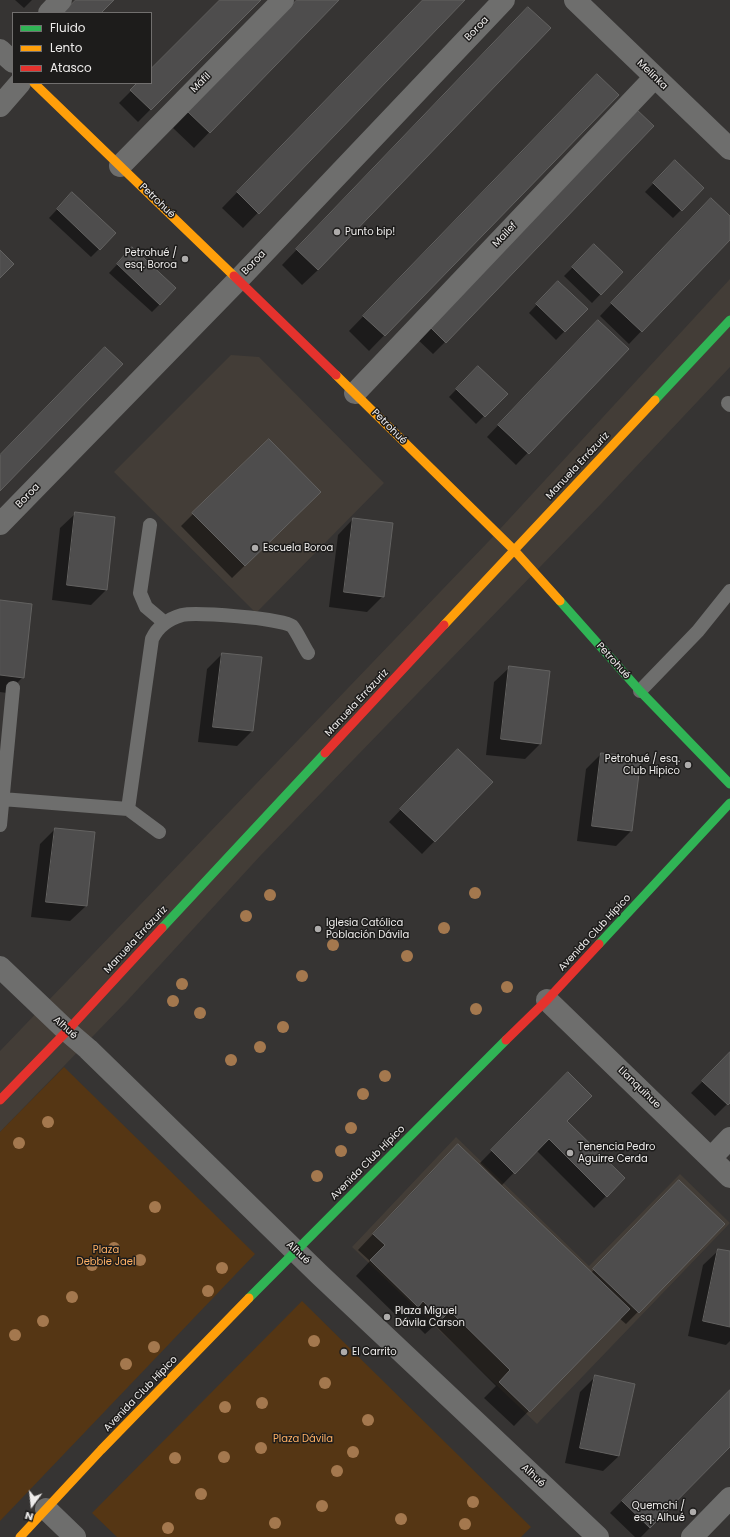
<!DOCTYPE html>
<html>
<head>
<meta charset="utf-8">
<style>
  body { margin:0 }
  #map { position:relative; width:730px; height:1537px; overflow:hidden; background:#363433; font-family:Poppins,sans-serif }
  canvas { display:block }
  .legend { position:absolute; left:12px; top:12px; width:140px; height:72px; box-sizing:border-box; background:#1d1c1b; border:1px solid #716f6e; margin:0; padding:5px 7px; list-style:none; font-size:12px; color:#eeeceb }
  .legend li { display:flex; align-items:center; gap:8px; height:20px }
  .legend b { width:20px; border:1px solid #716f6e }
  .north { position:absolute; left:12px; top:1485px; width:40px; height:40px; -webkit-text-stroke:3px #1d1c1b; paint-order:stroke; rotate:195deg; font-size:11px; font-weight:700; line-height:16px; text-align:center; color:#eeeceb }
  .north::after { content:''; display:block; margin:auto; width:14px; height:18px; background:#eeeceb; clip-path:polygon(50% 0,100% 100%,50% 72%,0 100%) }
</style>
</head>
<body>
<div id="map">
<canvas width="730" height="1537"></canvas>
<ul class="legend">
<li><b style="height:5px;background:#30b455"></b>Fluido</li>
<li><b style="height:5px;background:#ff9f0a"></b>Lento</li>
<li><b style="height:5px;background:#e5322d"></b>Atasco</li>
</ul>
<div class="north">N</div>
</div>
<script>
const context = document.querySelector('canvas').getContext('2d');
context.lineJoin = 'round';
function paint(path, color) { context.fillStyle = color; context.fill(path, 'evenodd'); }
function strokePath(path, color, width, dash) { context.strokeStyle = color; context.lineWidth = width; context.lineCap = dash ? 'butt' : 'round'; context.setLineDash(dash || []); context.stroke(path); }
function label(font, color, halo, rows, align = 'center') {
  context.font = font + ' Poppins,sans-serif'; context.lineWidth = 3; context.setLineDash([]); context.textBaseline = 'middle'; context.strokeStyle = halo; context.fillStyle = color; for (const [text, x, y, turn = 0] of rows) {
    context.save(); context.translate(x, y); context.rotate((+turn || 0) * Math.PI / 180); context.textAlign = isNaN(turn) ? turn : align; if (halo) context.strokeText(text, 0, 0); context.fillText(text, 0, 0); context.restore();
  }
}
paint(new Path2D(`
  M730 279V367L601 504 261 855 127 1001 0 1132V1051L488 542Z
  M231 355 259 357 384 483 256 613 114 472Z
  M456 1137 589 1266 680 1174 730 1223 537 1424 352 1247Z`), '#433d37');
paint(new Path2D(`
  M64 1067 255 1254 0 1521V1132Z
  M302 1301 531 1527 521 1537H117L92 1513Z`), '#553614');
paint(new Path2D(`
  M15 0H32L24 8Z
  M221 0H259L138 122 119 103 139 83H151V71Z
  M297 0H337L194 148 173 128Z
  M424 0H464L243 228 222 208Z
  M513 24 318 270 302 285 282 265Z
  M582 90 617 95 369 351 349 331Z
  M623 121 445 342 433 354 415 337Z
  M675 161 703 188 673 218 645 192Z
  M64 202 115 233 91 257 49 218Z
  M699 211 730 217V238L629 344 600 316Z
  M594 246 622 272 592 303 564 276Z
  M132 249 160 304 152 312 109 273Z
  M558 282 586 309 556 340 529 313Z
  M586 333 627 349 516 465 487 437Z
  M478 367 506 394 476 424 449 397Z
  M320 492 232 578 181 526 193 514Z
  M76 513 106 590 91 605 52 600 60 528Z
  M353 519 383 596 367 612 329 607 338 535Z
  M0 601 23 677 7 693 0 692Z
  M222 654 252 731 237 746 198 742 207 669Z
  M510 667 540 744 525 759 486 755 494 682Z
  M601 754 631 831 616 846 577 841 586 769Z
  M446 762 492 782 422 854 389 822Z
  M55 829 94 833 86 906 70 921 31 917 40 844Z
  M730 1054V1101L715 1116 691 1093Z
  M568 1073 566 1121 624 1178 594 1208 536 1150 502 1185 480 1163Z
  M443 1160 591 1273 667 1193 724 1224 626 1324 619 1318 514 1426 484 1398 496 1386 435 1325 425 1334 407 1316 402 1321 356 1276 370 1261 358 1250Z
  M719 1250 730 1252V1341L726 1345 688 1336 703 1265Z
  M596 1376 634 1384 619 1456 603 1471 565 1463 580 1392Z
  M730 1391V1446L641 1537H635L610 1513Z`), '#0007');
const building = new Path2D(`
  M76 0H114L101 13H63Z
  M220 0H261L151 110 130 90 137 83H151V69Z
  M297 0H339L210 133 188 112Z
  M423 0H465L259 214 237 192Z
  M528 7 551 28 318 270 296 249Z
  M597 74 619 95 385 336 363 316Z
  M635 108 654 126 446 343 427 324Z
  M675 160 704 188 682 211 653 183Z
  M72 192 116 233 100 250 57 209Z
  M711 198 730 216V240L642 332 611 303Z
  M594 244 623 272 601 295 572 267Z
  M132 247 176 288 160 305 117 264Z
  M0 250 14 264 0 278Z
  M558 281 588 309 565 332 536 304Z
  M598 320 629 349 529 454 498 425Z
  M105 347 123 364 0 491V455Z
  M478 366 508 394 485 417 456 389Z
  M269 439 321 492 245 566 192 513Z
  M75 512 115 517 107 590 67 585Z
  M353 518 393 523 384 597 344 592Z
  M0 600 32 604 24 678 0 675Z
  M222 653 262 657 253 731 213 727Z
  M509 666 550 671 541 744 501 739Z
  M458 749 493 782 435 842 400 809Z
  M601 753 641 757 632 831 592 826Z
  M55 828 95 832 87 906 46 902Z
  M730 1052V1103L728 1105 702 1081Z
  M568 1072 592 1096 567 1121 625 1178 607 1197 549 1139 515 1174 491 1150Z
  M458 1144 630 1309 530 1412 499 1382 510 1370 450 1311 441 1320 423 1301 418 1307 370 1260 385 1245 373 1234Z
  M679 1180 725 1224 639 1313 593 1269Z
  M718 1249 730 1251V1327L703 1321Z
  M595 1375 635 1384 619 1456 580 1448Z
  M730 1390V1447L650 1528 622 1501Z`);
paint(building, '#4e4d4d');
strokePath(building, '#636261', 1);
strokePath(new Path2D(`
  M728 403 730 405
  M150 525 140 593 146 607 165 623
  M640 691 698 631 730 591
  M2 799 128 809
  M0 825 13 688
  M159 832 128 809 152 639C158 626 168 619 182 615 195 612 282 618 292 626 296 630 304 647 308 653`), '#6e6e6d', 14);
strokePath(new Path2D(`
  M575 0 730 149
  M49 13 61 0
  M0 50 13 62
  M0 106 20 83
  M120 166 283 0
  M355 393 655 77
  M0 524 238 280 504 0
  M0 967 67 1031 88 1049 320 1275 598 1537
  M547 1000 730 1177
  M711 1158 730 1138
  M46 1509 75 1537
  M692 1537 730 1498`), '#6e6e6d', 22);
strokePath(new Path2D(`
  M655 400 730 320
  M560 601 640 691 730 784
  M162 928 325 753
  M599 944 730 803
  M249 1298 506 1040`), '#30b455', 9);
strokePath(new Path2D(`
  M34 83 234 276
  M336 375 514 550 560 601
  M444 625 655 400
  M20 1537 101 1450 249 1298`), '#ff9f0a', 9);
strokePath(new Path2D(`
  M234 276 336 375
  M325 753 444 625
  M506 1040 547 1000 599 944
  M0 1100 67 1031 162 928`), '#e5322d', 9);
context.fillStyle = '#a4784e';
for (const [x, y] of [
  [475,893],
  [270,895],
  [246,916],
  [444,928],
  [333,945],
  [407,956],
  [302,976],
  [182,984],
  [507,987],
  [173,1001],
  [476,1009],
  [200,1013],
  [283,1027],
  [260,1047],
  [231,1060],
  [385,1076],
  [363,1094],
  [48,1122],
  [351,1128],
  [19,1143],
  [341,1151],
  [317,1176],
  [155,1207],
  [114,1248],
  [140,1260],
  [92,1265],
  [222,1268],
  [208,1291],
  [72,1297],
  [43,1321],
  [15,1335],
  [314,1341],
  [154,1347],
  [126,1364],
  [325,1383],
  [262,1403],
  [225,1407],
  [368,1420],
  [261,1448],
  [353,1452],
  [224,1457],
  [175,1458],
  [337,1471],
  [201,1494],
  [473,1502],
  [322,1506],
  [401,1519],
  [275,1523],
  [465,1524],
  [168,1528]
]) { context.beginPath(); context.arc(x, y, 6, 0, 2 * Math.PI); context.fill(); }
for (const [x, y, r, color] of [
  [337,232,4,"#aeacab"],
  [185,259,4,"#aeacab"],
  [255,548,4,"#aeacab"],
  [688,765,4,"#aeacab"],
  [318,929,4,"#aeacab"],
  [570,1153,4,"#aeacab"],
  [387,1317,4,"#aeacab"],
  [344,1352,4,"#aeacab"],
  [693,1512,4,"#aeacab"]
]) { const dot = new Path2D(); dot.arc(x, y, r, 0, 2 * Math.PI); context.fillStyle = color; context.fill(dot); strokePath(dot, '#1d1c1b', 1.5); }
label('10px', '#eeeceb', '#1d1c1b', [
  ["Boroa",477,29,-46],
  ["Melinka",652,75,44],
  ["Máfil",201,83,-45],
  ["Petrohué",157,201,44],
  ["Mailef",505,235,-46],
  ["Boroa",254,263,-46],
  ["Petrohué",389,427,45],
  ["Manuela Errázuriz",578,466,-47],
  ["Boroa",28,496,-46],
  ["Petrohué",613,661,48],
  ["Manuela Errázuriz",357,703,-47],
  ["Avenida Club Hípico",595,933,-47],
  ["Manuela Errázuriz",136,940,-47],
  ["Alhué",65,1028,42],
  ["Llanquihue",639,1088,44],
  ["Avenida Club Hípico",368,1163,-45],
  ["Alhué",298,1253,44],
  ["Avenida Club Hípico",141,1394,-46],
  ["Alhué",533,1476,43]
]);
label('10px', '#eeeceb', '#1d1c1b', [
  ["Punto bip!",345,232],
  ["Petrohué /",177,253,"right"],
  ["esq. Boroa",177,265,"right"],
  ["Escuela Boroa",263,548],
  ["Petrohué / esq.",680,759,"right"],
  ["Club Hípico",680,771,"right"],
  ["Iglesia Católica",326,923],
  ["Población Dávila",326,935],
  ["Tenencia Pedro",578,1147],
  ["Aguirre Cerda",578,1159],
  ["Plaza Miguel",395,1311],
  ["Dávila Carson",395,1323],
  ["El Carrito",352,1352],
  ["Quemchi /",685,1506,"right"],
  ["esq. Alhué",685,1518,"right"]
], 'left');
label('10px', '#feb064', '#1d1c1b', [
  ["Plaza",106,1250],
  ["Debbie Jael",106,1262],
  ["Plaza Dávila",303,1439]
]);
</script>
</body>
</html>
